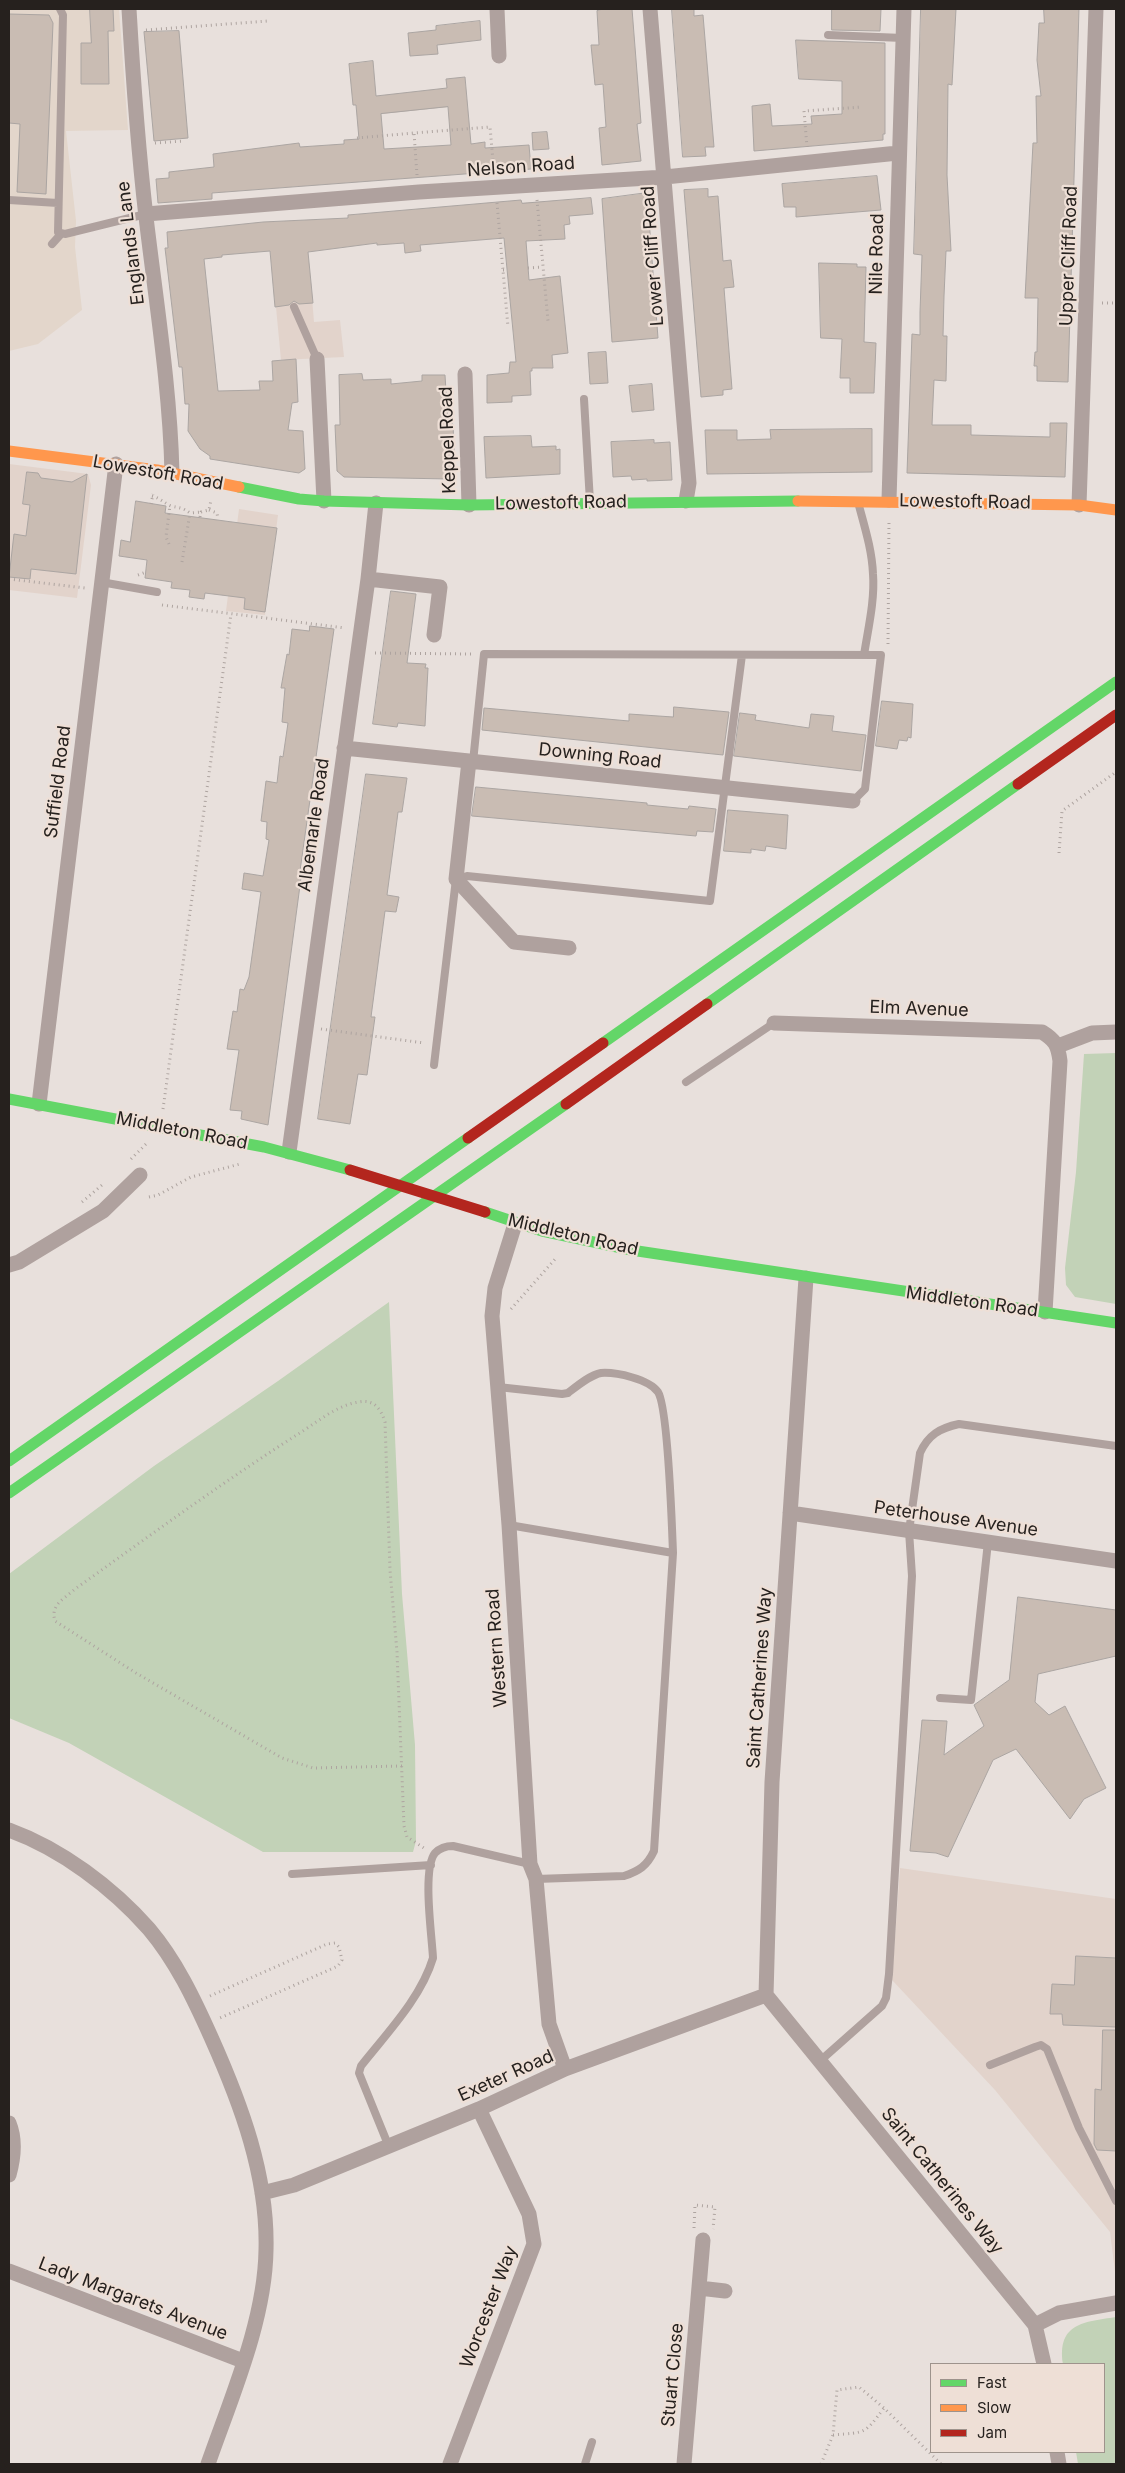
<!DOCTYPE html>
<html>
<head>
<meta charset="utf-8">
<style>
  body { margin:0 }
  #map { position:relative; width:1125px; height:2473px; overflow:hidden; background:#e8e0dc; font-family:Inter,sans-serif }
  canvas { display:block }
  .frame { position:absolute; inset:0; border:10px solid #26211e; pointer-events:none }
  .legend { position:absolute; left:930px; top:2363px; width:175px; height:90px; box-sizing:border-box; background:#eedfd6; border:1px solid #9e938c; margin:0; padding:6px 9px; list-style:none; font-size:15px; color:#26211e }
  .legend li { display:flex; align-items:center; gap:10px; height:25px }
  .legend b { width:25px; border:1px solid #9e938c }
</style>
</head>
<body>
<div id="map">
<canvas width="1125" height="2473"></canvas>
<div class="frame"></div>
<ul class="legend">
<li><b style="height:6px;background:#63d668"></b>Fast</li>
<li><b style="height:6px;background:#ff974d"></b>Slow</li>
<li><b style="height:6px;background:#b3261e"></b>Jam</li>
</ul>
</div>
<script>
const context = document.querySelector('canvas').getContext('2d');
context.lineJoin = 'round';
function paint(path, color) { context.fillStyle = color; context.fill(path, 'evenodd'); }
function strokePath(path, color, width, dash) { context.strokeStyle = color; context.lineWidth = width; context.lineCap = dash ? 'butt' : 'round'; context.setLineDash(dash || []); context.stroke(path); }
function label(font, color, halo, rows, align = 'center') {
  context.font = font + ' Inter,sans-serif'; context.lineWidth = 4.5; context.setLineDash([]); context.textBaseline = 'middle'; context.strokeStyle = halo; context.fillStyle = color; for (const [text, x, y, turn = 0] of rows) {
    context.save(); context.translate(x, y); context.rotate((+turn || 0) * Math.PI / 180); context.textAlign = isNaN(turn) ? turn : align; if (halo) context.strokeText(text, 0, 0); context.fillText(text, 0, 0); context.restore();
  }
}
paint(new Path2D(`
  M309 261 314 322 340 320 344 357 281 360 272 265Z
  M9 464 88 474 91 485 77 598 9 590Z
  M239 509 278 515 265 615 226 611Z
  M900 1868 1116 1899V2280L1110 2232 995 2090 892 1980Z`), '#e2d3cb');
paint(new Path2D(`
  M9 9H119L128 130 66 131 76 221 75 247 82 310 38 344 9 351Z`), '#e3d6cb');
paint(new Path2D(`
  M1116 1053V1304L1075 1297 1066 1285 1065 1268 1076 1172 1084 1054Z
  M389 1302 402 1594 415 1745 416 1841 413 1852H263L69 1743 9 1718V1574L154 1466 278 1381Z
  M1116 2317V2464H1078L1076 2452H1104V2364H1063C1057 2323 1084 2322 1116 2317Z`), '#c2d2b7');
const building = new Path2D(`
  M90 9H113L114 31H108L109 84H81V43H91Z
  M603 9H632L641 123 637 124 641 161 602 165 599 128 606 127 603 84 595 85 591 45H599L597 11Z
  M672 9H694V16L703 15 714 147H705L706 156 683 157Z
  M832 9H881L880 31 832 30Z
  M921 9H956L952 85 948 84 947 175 951 251H946L944 296 943 336H947L946 381 934 380 932 425H971V435L1050 437V423H1067L1065 477 907 473 912 334 920 335V312L922 255 914 254Z
  M1044 9H1079L1068 382 1037 381V366H1034L1035 352H1037L1038 298H1025L1033 143H1037L1036 96H1041L1037 60 1039 23H1044Z
  M9 14 49 15 53 23 46 194 17 192 20 124 9 123Z
  M480 21 481 40 437 45 438 54 410 56 408 33 436 30V26Z
  M179 31 188 138 154 141 144 32Z
  M796 40 885 43V134H883V140L754 151 752 106 770 104 772 126 812 124 811 116 842 114V81L799 79Z
  M373 61 376 96 447 88 446 79 465 77 471 144 485 142V148L529 145 531 169 212 193V199L158 203 156 179 169 178V172L214 167 213 154 299 143 300 147 344 144V140L359 139 356 105H353L349 64ZM448 107 451 145 384 149 381 114Z
  M547 132 549 149 533 150 532 133Z
  M877 176 881 210 796 217V207H784L782 184Z
  M708 189V197L718 196 723 261 731 260 734 287 724 288 732 389 723 390V395L701 397 684 190Z
  M647 193 658 338 612 342 602 199Z
  M591 198 593 214 569 216 570 224 564 225 565 239 526 241 529 280 560 276 568 353 552 355 553 368H532V371H530L531 395 512 396V402L487 403V375L509 373 510 362H516L504 238 420 245 421 251 405 253 404 243 377 245V243L308 252 313 303 299 304 294 301 289 305 275 307 270 251 222 255V257L204 259 218 391 260 390 259 381H273L272 361 296 359 298 402 292 403 288 430 303 431 305 469 299 473 210 459V456L200 449 188 431 189 404H185L182 367H179L165 248H168L167 232 263 222 348 218V215L521 200 522 203Z
  M819 263 857 264V267H866L864 342 876 343 874 393H850V378H840L842 339 821 338Z
  M606 352 608 383 590 384 588 353Z
  M362 374 363 380 391 379V384L422 381V375H445L448 424H453L455 474 450 479 344 477 337 471 335 425H340L339 375Z
  M652 384 654 410 632 412 629 386Z
  M872 429V472L707 474 705 430H737V440L771 439 770 430Z
  M531 436 532 447 556 446V450L560 449V474L486 478 484 437Z
  M654 440V443L670 442 672 480 647 481V479L632 480 631 476 613 477 611 442Z
  M27 472 38 473 41 478 72 482 87 474 76 574 31 569 30 579 9 577 14 534 26 536 30 505 23 504Z
  M136 501 166 506 165 513 277 528 265 612 244 609 245 598 205 593 204 599 189 597 190 590 171 588 172 582 145 578 147 560 119 556 121 540 130 542Z
  M391 591 416 594 407 663 426 664 425 668H428L425 726 398 723 397 727 373 724Z
  M310 626 334 629 299 878H301L268 1125 241 1119 242 1111 230 1110 239 1050 227 1049 233 1011 237 1012 240 989 244 990 249 977 261 892 242 889 244 873 263 876 269 840 266 839 267 822 261 821 266 781 277 783 280 756 283 757 288 723 282 722 285 688H281L287 654 289 655 292 629 309 631Z
  M882 701 913 704 911 738 908 737 907 741 899 740 897 749 876 746Z
  M674 707 729 712 723 755 482 730 484 708 629 721V714L673 717Z
  M740 713 756 715 755 720 809 728 811 714 834 716 832 731 866 735 861 771 734 756Z
  M366 774 407 778 402 812H398L397 820 387 895 399 897 396 912 385 911 371 1017H375L367 1075 358 1074 350 1124 318 1119Z
  M476 787 647 803V805L688 809 689 806 716 809 713 832 697 831 696 836 472 816Z
  M728 810 788 815 786 849 766 846 765 851 751 849V853L724 851Z
  M1018 1597 1116 1610V1656L1038 1674 1035 1702 1049 1715 1065 1706 1106 1788 1084 1799 1070 1819 1016 1749 993 1760 948 1857 936 1853 910 1851 922 1720 947 1721 944 1755 984 1726 974 1705 1009 1680Z
  M1076 1956 1116 1958V2027L1063 2025 1062 2014H1050L1052 1984 1074 1985Z
  M1103 2030H1116V2151L1097 2150 1094 2144 1095 2089 1101 2090Z`);
paint(building, '#c9bcb3');
strokePath(building, '#aba5a2', 1);
strokePath(new Path2D(`
  M146 30 268 21
  M357 138 414 133
  M155 143 184 141
  M807 147 804 111 862 107
  M417 175 414 133 490 127 494 172
  M537 200 548 321
  M497 203 508 327
  M528 268 543 267
  M503 270H508
  M1102 303H1116
  M152 496C160 498 164 503 171 506 179 508 182 507 190 513L201 512
  M151 504 153 494
  M209 510 217 513 218 519
  M200 517 201 512 209 510 211 500
  M169 544 166 537 170 505
  M182 562 190 513
  M138 575 146 572
  M9 579 85 588
  M162 605 345 628
  M888 644 889 520
  M375 653 471 654
  M1059 853 1062 811 1116 772
  M321 1029 424 1043
  M163 1109 231 614
  M131 1159 146 1144
  M149 1197 158 1195 191 1177 240 1164
  M82 1202 102 1185
  M511 1309 557 1257
  M402 1766 313 1768 282 1758 136 1673 55 1621C50 1605 64 1599 75 1589 148 1537 220 1484 295 1436 315 1424 336 1405 359 1402 374 1399 381 1409 385 1422L390 1570 397 1652 404 1826 407 1837 424 1848
  M210 1996 327 1944 335 1943 339 1947 342 1960 338 1966 220 2018
  M694 2228 695 2205 715 2207 713 2229
  M833 2435C866 2432 864 2435 884 2408
  M821 2464 833 2435 837 2390 859 2387 884 2408 941 2464`), '#aea4a0', 3, [1, 4]);
strokePath(new Path2D(`
  M60 9 63 15 58 232 65 234 146 214
  M828 35 903 38
  M9 200 58 203
  M52 244 61 234
  M294 307 317 359
  M584 399 590 502
  M858 502C864 525 872 549 873 574 875 600 868 629 864 655
  M101 582 157 592
  M473 762 484 654 881 655 865 789 853 801
  M434 1065 456 879 467 876 710 901 742 655
  M686 1082 774 1023
  M498 1387 562 1394 568 1393C577 1386 590 1375 601 1373 616 1372 649 1379 658 1392 668 1408 672 1527 673 1553L654 1851C647 1866 639 1871 624 1876L536 1879
  M509 1525 673 1553
  M940 1698 971 1700 988 1542
  M292 1874 431 1865
  M820 2061 882 2006 886 1998 889 1974 912 1576 909 1531 920 1453C928 1435 940 1428 959 1424L1116 1446
  M990 2065 1035 2047 1041 2045 1047 2049 1079 2128 1116 2201
  M389 2147 359 2073 361 2066C387 2033 421 1998 433 1958 432 1936 422 1869 435 1853 440 1848 447 1846 453 1846L530 1864
  M585 2464 592 2442`), '#afa19e', 8);
strokePath(new Path2D(`
  M129 9C133 78 138 147 146 217 156 302 170 387 172 473
  M497 9 499 56
  M650 9 689 483 686 501
  M146 214 419 192 665 177 898 153
  M317 359 324 501
  M465 374 469 505
  M889 500 904 9
  M1079 505 1096 9
  M368 579 440 587 434 635
  M344 748 853 801
  M469 761 456 879 514 942 569 948
  M774 1023 1042 1032C1055 1040 1058 1045 1060 1061L1045 1312
  M1058 1046 1092 1033 1116 1032
  M39 1104 116 464
  M289 1152 368 579 376 503
  M515 1224 495 1288 492 1316 509 1525 530 1864 536 1879 549 2024 565 2069
  M9 1265 19 1262 103 1211 140 1175
  M806 1278 772 1782 766 1995 1035 2325
  M790 1513 1116 1561
  M9 1830C61 1849 112 1887 149 1929 176 1961 194 1999 211 2037 241 2104 268 2176 266 2250 265 2321 231 2398 208 2464
  M9 2123C16 2140 14 2157 9 2175
  M262 2193 294 2185 479 2109 565 2069 766 1995
  M9 2271 243 2361
  M699 2288 725 2291
  M1044 2364 1035 2325 1059 2313 1116 2303
  M1057 2452 1059 2464
  M450 2464 534 2244 529 2214 479 2109
  M684 2464 703 2240`), '#afa19e', 15);
strokePath(new Path2D(`
  M239 487 299 499 324 501 469 505 798 501
  M707 1004 1018 784
  M603 1043 1116 682
  M9 1099 264 1147 350 1170
  M485 1212 542 1231 631 1250 1116 1323
  M9 1461 468 1138
  M9 1493 566 1104`), '#63d668', 11);
strokePath(new Path2D(`
  M9 451 157 470 239 487
  M798 501 1079 505 1116 510`), '#ff974d', 11);
strokePath(new Path2D(`
  M1018 784 1116 715
  M566 1104 707 1004
  M468 1138 603 1043`), '#b3261e', 11);
strokePath(new Path2D(`
  M350 1170 485 1212`), '#b3261e', 11);
label('18px', '#26211e', '#eedfd6', [
  ["Nelson Road",521,167,-4],
  ["Englands Lane",131,243,-97],
  ["Nile Road",877,254,-89],
  ["Lower Cliff Road",653,256,-94],
  ["Upper Cliff Road",1069,256,-88],
  ["Keppel Road",448,440,-92],
  ["Lowestoft Road",158,473,10],
  ["Lowestoft Road",965,502,1],
  ["Lowestoft Road",561,503,-1],
  ["Downing Road",600,756,6],
  ["Suffield Road",58,782,-83],
  ["Albemarle Road",314,825,-82],
  ["Elm Avenue",919,1009,2],
  ["Middleton Road",182,1131,11],
  ["Middleton Road",573,1235,13],
  ["Middleton Road",972,1302,8],
  ["Peterhouse Avenue",956,1519,8],
  ["Western Road",497,1648,-94],
  ["Saint Catherines Way",760,1678,-86],
  ["Exeter Road",506,2076,-24],
  ["Saint Catherines Way",942,2181,51],
  ["Lady Margarets Avenue",133,2299,21],
  ["Worcester Way",489,2307,-69],
  ["Stuart Close",673,2375,-85]
]);
</script>
</body>
</html>
